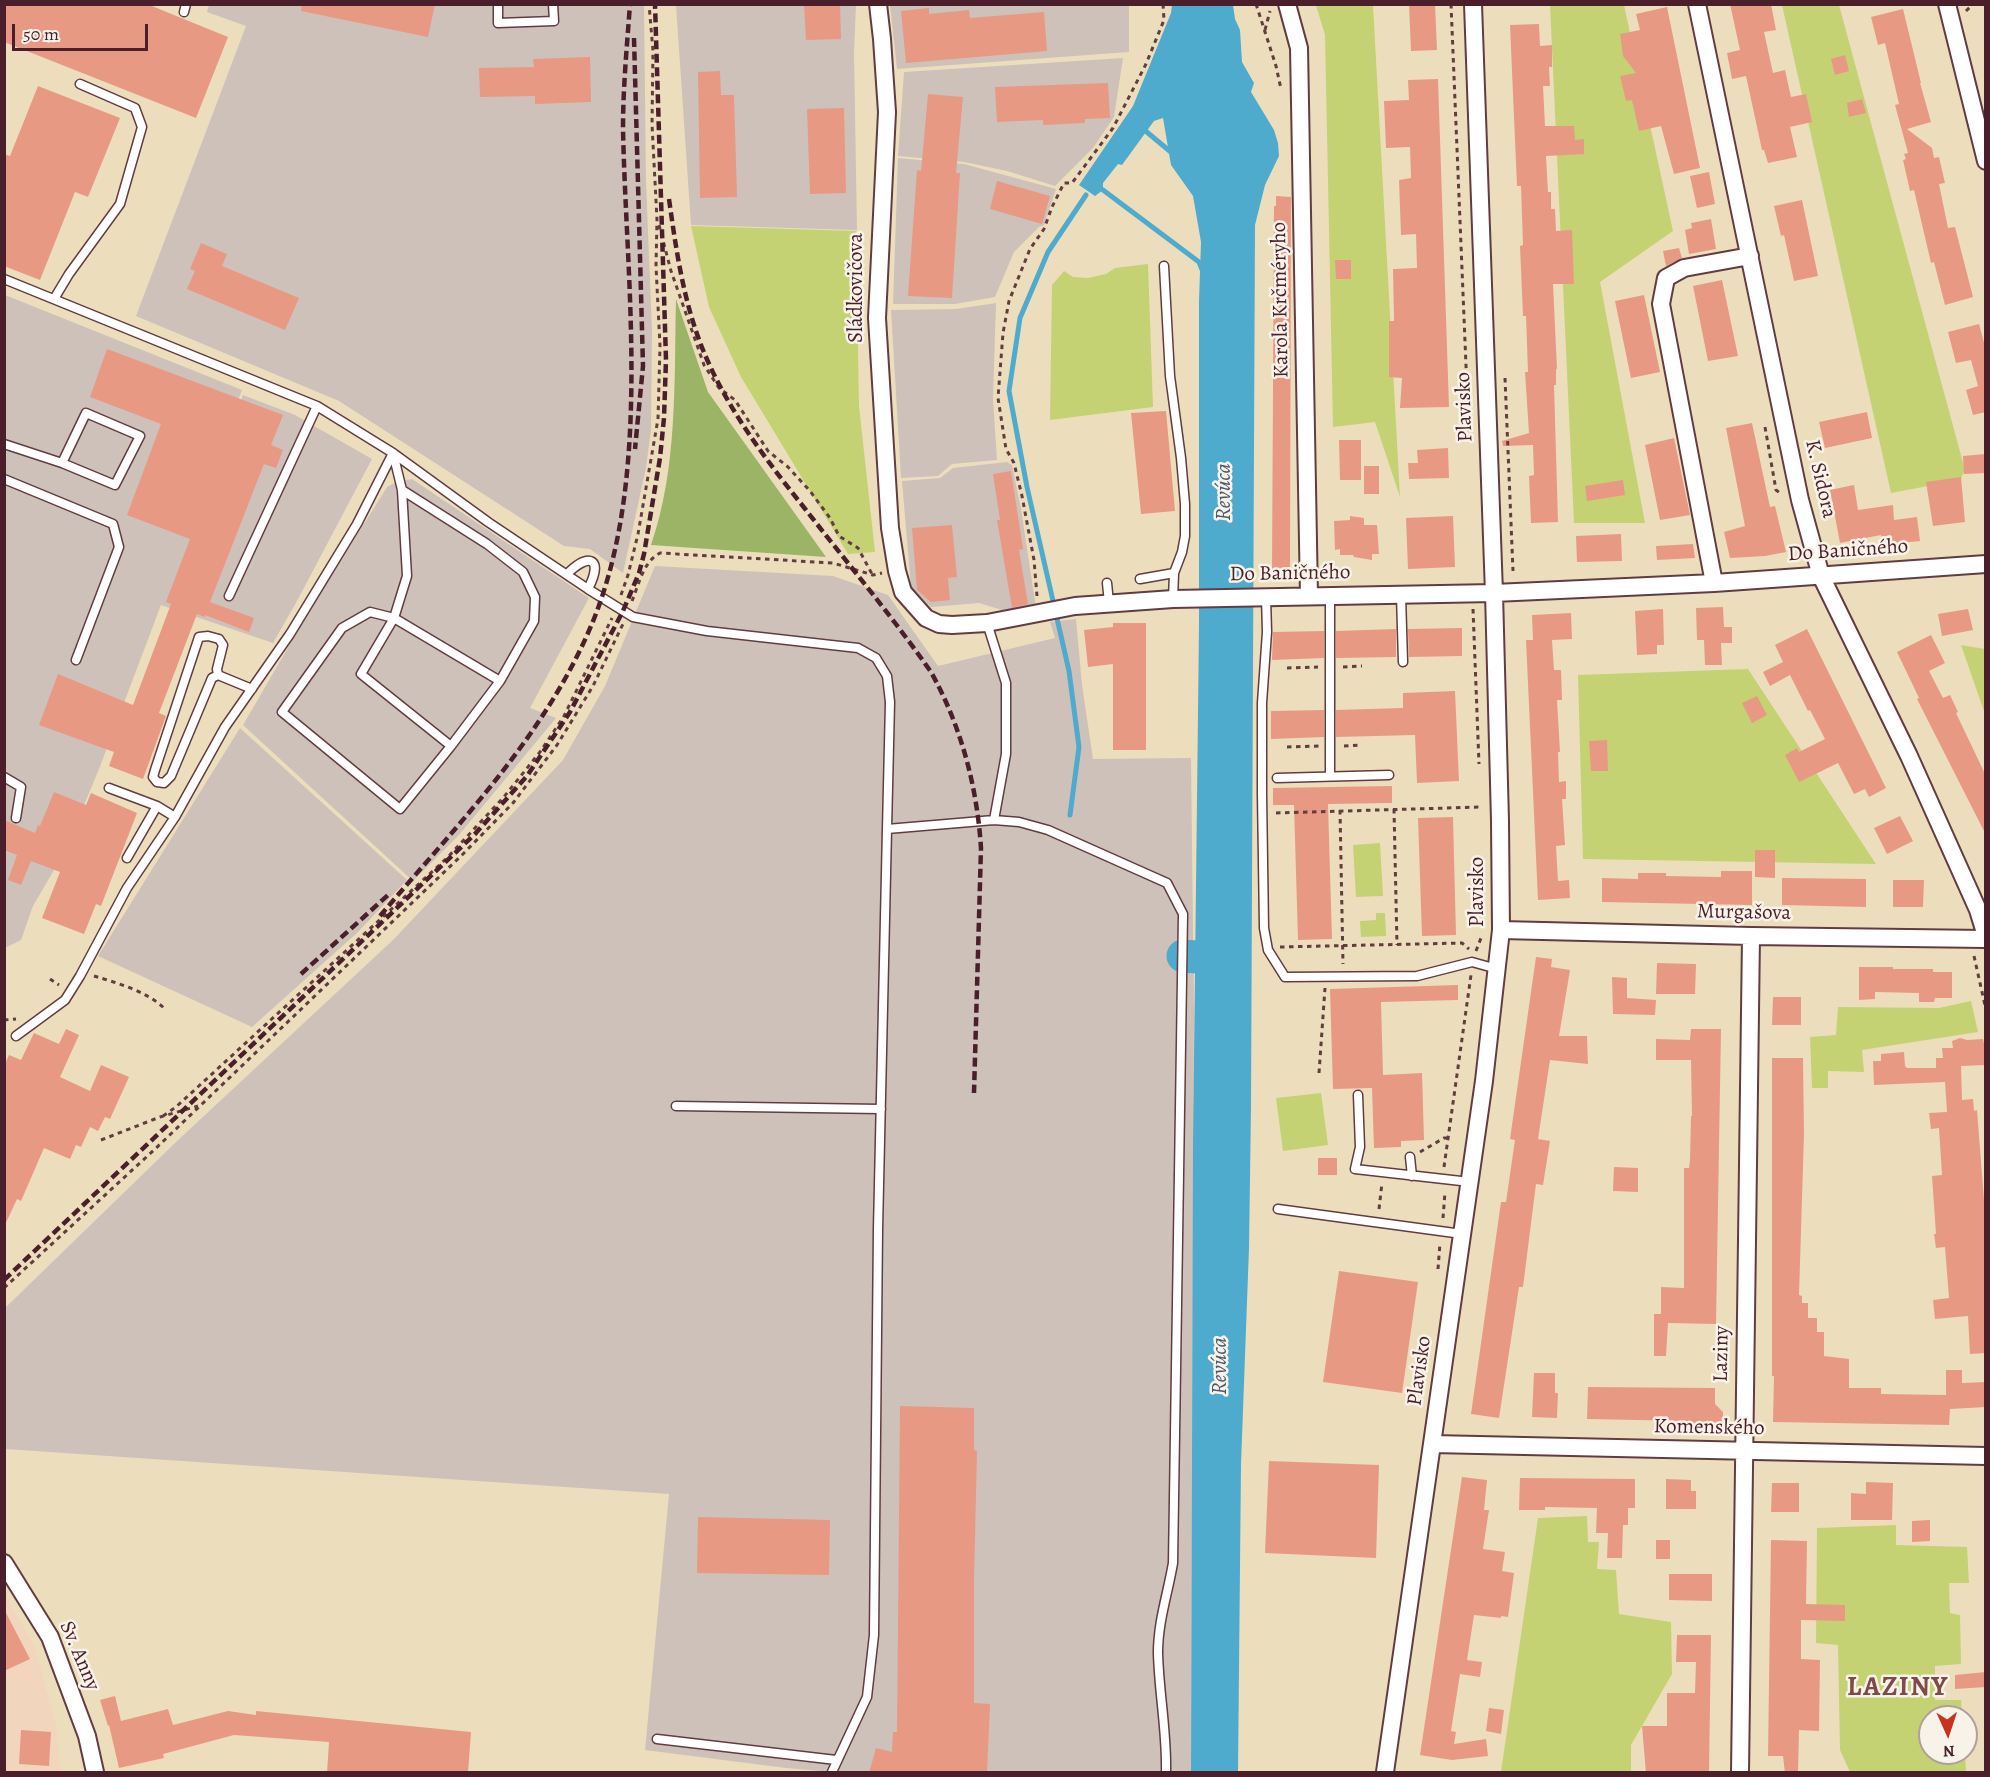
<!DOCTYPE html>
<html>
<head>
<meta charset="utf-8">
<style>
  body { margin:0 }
  #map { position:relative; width:1990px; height:1777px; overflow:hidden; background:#ecdebc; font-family:Alegreya,serif }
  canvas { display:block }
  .frame { position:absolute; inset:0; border:6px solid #4a1f2b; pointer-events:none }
  .north { position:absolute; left:1918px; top:1705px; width:60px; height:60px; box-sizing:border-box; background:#f7f3e8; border:2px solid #b29e9c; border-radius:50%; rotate:177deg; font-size:16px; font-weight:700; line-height:24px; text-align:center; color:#4a1f2b }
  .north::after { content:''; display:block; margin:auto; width:21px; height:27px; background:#c8321e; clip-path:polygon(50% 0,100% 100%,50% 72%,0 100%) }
  .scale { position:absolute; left:12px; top:24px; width:136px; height:27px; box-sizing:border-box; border:3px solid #4a1f2b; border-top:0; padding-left:8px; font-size:18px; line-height:21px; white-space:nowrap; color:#4a1f2b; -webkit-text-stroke:4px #f7f3e8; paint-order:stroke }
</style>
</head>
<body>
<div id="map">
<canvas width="1990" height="1777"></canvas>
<div class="frame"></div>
<div class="north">N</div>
<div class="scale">50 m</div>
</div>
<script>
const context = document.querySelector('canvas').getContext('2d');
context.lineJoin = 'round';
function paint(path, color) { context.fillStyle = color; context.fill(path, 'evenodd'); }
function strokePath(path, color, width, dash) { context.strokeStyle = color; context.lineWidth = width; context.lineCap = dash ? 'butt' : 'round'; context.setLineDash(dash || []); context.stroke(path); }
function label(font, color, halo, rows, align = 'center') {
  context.font = font + ' Alegreya,serif'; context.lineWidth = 5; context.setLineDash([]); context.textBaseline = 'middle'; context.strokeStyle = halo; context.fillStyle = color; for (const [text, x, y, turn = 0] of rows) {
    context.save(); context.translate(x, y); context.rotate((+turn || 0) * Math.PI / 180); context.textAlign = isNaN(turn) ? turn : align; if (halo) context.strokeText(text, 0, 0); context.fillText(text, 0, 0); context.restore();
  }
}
paint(new Path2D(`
  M4 1593 35 1647 56 1724 61 1772H5Z`), '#f1d5bd');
paint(new Path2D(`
  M209 5H644L646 181 652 330 651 430 646 468 623 573 590 549 564 546 339 401 136 316 246 26 207 12Z
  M676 5H856L854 52 857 230 691 225Z
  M890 5H1129V52L897 69Z
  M1123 58 1114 117 1093 148 1055 186 1007 171 964 162 898 156 904 72Z
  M898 158 964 164 1056 189 1044 225 1039 227 1014 252 995 297 955 304H893Z
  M5 295 242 390 213 466 243 395 295 415 372 459 297 601 273 643 161 605 99 769 65 851 33 906 21 940 5 948Z
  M996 303 993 399 997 460 952 464 938 476 901 478 891 310 956 309Z
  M1007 462 1012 465 1021 509 1036 608 1012 613 979 603 931 607 911 587 902 481 940 478 953 468Z
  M412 479 589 598 530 708 556 718 459 835 413 881 243 725 307 615 387 487 399 481Z
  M655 566 833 576 888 595 938 666 1055 638 1050 622 1076 619 1082 685 1093 759 1191 758 1194 1013 1191 1772H821V1771L786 1768 645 1750 669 1494 5 1449V1308L176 1142 393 940 563 760 605 686Z
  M240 728 407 880 357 933 252 1027 98 956Z`), '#cec1ba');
paint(new Path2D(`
  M1316 5H1373L1400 497 1375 422 1333 427 1325 35Z
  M1550 5H1624L1673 231 1600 282 1645 523H1574Z
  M1782 5H1839L1965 470 1960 480 1891 493Z
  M691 226 856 231 859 406 875 552 848 554 741 377 709 307Z
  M1148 264 1153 407 1050 420 1052 285 1064 271 1073 277 1088 278 1106 274 1115 268Z
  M1961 645 1985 649V714Z
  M1748 669 1876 864 1583 859 1578 675Z
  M1380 843 1383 896 1356 897 1353 845Z
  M1376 913H1385L1386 936 1361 937 1360 921 1376 920Z
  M1971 1001 1978 1032 1862 1050 1864 1072 1828 1071V1088H1812L1810 1037 1836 1035 1838 1007 1939 1008Z
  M1321 1093 1328 1145 1283 1151 1276 1098Z
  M1587 1516 1588 1542H1599L1597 1569 1616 1570 1619 1614 1671 1622 1672 1674 1631 1745V1772H1501L1538 1518Z
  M1896 1525V1545L1967 1547 1969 1583H1949L1950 1613 1960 1615 1961 1664 1935 1666V1700H1961L1962 1717H1930V1753H1965L1966 1772H1850L1840 1750 1838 1645 1816 1643 1817 1528Z`), '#c4d274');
paint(new Path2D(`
  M676 299 708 392 826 557 651 545C678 467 674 381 676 299Z`), '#9bb466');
paint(new Path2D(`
  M1172 5H1233L1235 19 1240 30 1242 62 1254 83 1251 92 1274 130 1278 143 1279 156 1265 185 1255 225 1251 1107 1249 1248 1241 1464 1238 1772H1191L1193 1144 1199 626V301L1201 242 1193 196 1171 165 1163 118 1154 121 1122 165 1118 164 1103 183V190L1095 196 1079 185 1133 106 1171 13Z`), '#4eabcd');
strokePath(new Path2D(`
  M1142 128 1172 153
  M1103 190 1199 262 1203 272
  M1070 815 1079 747 1069 671 1027 487 1009 391 1020 318 1048 252 1086 195`), '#4eabcd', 5);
strokePath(new Path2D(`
  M1183 956 1224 959`), '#4eabcd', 33);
paint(new Path2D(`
  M4 4H147L228 37 196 118 4 42Z
  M302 4H435L428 37 301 11Z
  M804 4H840L841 39 806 40Z
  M1409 4H1435L1437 50 1411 51Z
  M1730 4H1771L1776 30 1764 32 1773 73 1785 70 1791 97 1806 94 1812 122 1790 127 1797 157 1768 163 1764 150H1762L1746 76 1732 79 1727 53 1740 50Z
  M1667 7 1700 168 1674 174 1661 126 1639 131 1632 100 1626 101 1620 76 1636 73 1623 56 1620 34 1640 30 1636 14Z
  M929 8V14L969 10 970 18 1044 12 1047 51 906 63 901 11Z
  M1903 9 1921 83H1920L1931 122 1907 129 1932 148 1934 158 1939 157 1945 183 1939 184 1948 228 1955 227 1973 297 1945 305 1934 262 1931 263 1914 190 1910 191 1903 160 1906 159 1904 154 1908 153 1895 105 1899 104 1885 43 1878 45 1871 17Z
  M1539 24 1540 46 1552 45V67H1549L1550 86H1543L1545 126H1574L1575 140 1584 139V154L1546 156 1548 192H1551V209H1555L1556 231 1572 230 1574 284H1553L1557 369H1556V385H1554L1558 522 1531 523 1529 476 1534 475 1533 445 1503 446 1502 441 1529 433 1525 372H1528L1526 316H1523L1520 246 1523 245 1521 186H1517L1510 25Z
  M1845 55 1849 71 1835 75 1831 59Z
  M590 57 591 102 535 104V96L480 97 479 68 534 67 533 59Z
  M720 71 721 95H734L737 197 700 198 698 72Z
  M1438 79 1449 407 1400 408 1402 378 1389 377V321H1394L1393 269 1417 268 1416 234 1401 235 1399 180 1411 178 1410 147 1386 148 1384 101 1409 100 1408 80Z
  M1108 83 1110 118 1085 119V123L1043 125V120L997 122 995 87Z
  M38 86 120 118 88 197 75 192 40 280 4 266V154L10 156Z
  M928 94 963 97 956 173H960L952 298 908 296 917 170 921 171Z
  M1862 99 1866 113 1849 117 1847 103Z
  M844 108 846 193 810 194 807 109Z
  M1709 172 1715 204 1697 208 1690 176Z
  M997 181 1050 196 1042 224 990 209Z
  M1276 196 1291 197 1290 569H1272L1274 206H1276Z
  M1802 200 1818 276 1794 281 1784 235 1781 236 1774 206Z
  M1711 219 1716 249 1689 254 1685 230 1692 228 1691 223Z
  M201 243 227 254 222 266 299 298 285 330 187 289 195 271 190 269Z
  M1679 248 1682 258 1666 266 1663 251Z
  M1335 260H1351V279H1336Z
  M1722 280 1738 356 1708 361 1693 286Z
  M1644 295 1660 372 1631 378 1615 301Z
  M1979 324 1986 350V412L1973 415 1966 390 1978 386 1971 360 1956 363 1948 332Z
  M107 349 283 415 271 445 283 450 276 468 264 464 210 602 254 618 249 632 205 615V617L197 614 159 713 166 716 143 779 109 766 114 752 39 725 58 674 133 705 171 604 166 602 190 539 127 515 161 424 90 397Z
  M1166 411 1175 511 1141 514 1131 413Z
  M1867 412 1872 438 1825 448 1819 422Z
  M1752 423 1770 507 1775 506 1786 552 1765 556 1730 558 1724 532 1745 526 1726 428Z
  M1674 438 1690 515 1660 520 1645 445Z
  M1339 440H1361V480H1340Z
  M1448 448 1449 478 1409 479 1408 463H1418L1417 450Z
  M1985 454 1986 473 1964 474 1963 456Z
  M1364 466H1379V494H1364Z
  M1011 471 1023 549 1019 550 1028 604 1012 608 997 520H1000L993 474Z
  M1961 477 1965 522 1933 526 1926 482Z
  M1623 480 1625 495 1587 501 1585 486Z
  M1854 485 1858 510 1893 505 1894 520 1917 517 1920 541 1882 545 1881 535 1840 543 1830 490Z
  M1350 516 1364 518V525H1377L1379 554H1372V560L1354 557 1353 555H1340V549L1335 550 1334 521 1350 520Z
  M1453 516 1455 567 1408 569 1406 518Z
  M952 525 957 577 948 578 950 600 931 602 917 590 912 528Z
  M1621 534 1622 561 1577 562 1576 536Z
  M1693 544 1695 558 1657 560 1656 546Z
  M1723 607 1724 627H1732V643H1721L1722 665H1705L1704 640H1697L1696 608Z
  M1663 609 1664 645H1657V654L1637 655 1635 611Z
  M1968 609 1973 630 1942 636 1938 614Z
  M1571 613 1572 639 1552 640 1554 670H1561L1562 700H1557L1560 752H1558L1559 782 1566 781V799H1562L1565 845 1556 846 1558 881 1569 880 1570 898 1538 900 1526 640H1533L1532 615Z
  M1113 623H1146V750H1113V664L1088 667 1084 630 1113 627Z
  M1462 628V656L1409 657 1408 629Z
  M1396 629V657L1336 658V631Z
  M1807 629 1886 788 1869 797 1865 789 1854 794 1838 763 1799 782 1785 755 1797 748 1799 752 1825 739 1810 710 1808 711 1790 675 1770 686 1763 672 1783 662 1775 645Z
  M1324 631V658L1272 660 1273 632Z
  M1931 635 1945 663 1929 671 1943 698 1950 695 1958 712 1956 713 1986 776V835L1917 699 1919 698 1897 652Z
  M1455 691 1459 781 1417 783 1415 735 1336 737V710L1403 708V693Z
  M1757 696 1767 715 1752 723 1742 703Z
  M1324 710V737L1271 739V711Z
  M1607 740 1608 771H1591L1589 741Z
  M1392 786V803L1328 804 1332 939 1298 940 1294 805H1273V788Z
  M54 792 86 805 91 793 137 813 101 906 96 904 84 934 42 918 60 872 31 861 21 885 8 880 17 855 4 850V820L35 833 38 825 40 826Z
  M1900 816 1913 841 1887 854 1874 828Z
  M1453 817 1456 935 1422 936 1418 818Z
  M1755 850H1775V878L1755 877Z
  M1721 871H1752V905L1602 902V878L1638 879V873H1666V876L1721 877Z
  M1782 878 1866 879V907L1782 905Z
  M1893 880H1924L1923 907H1893Z
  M1536 957 1552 959 1551 967 1570 970 1559 1036H1587L1588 1064 1550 1060 1538 1139 1550 1141 1543 1185 1536 1184 1523 1287H1519L1499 1418 1471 1414 1501 1202H1506L1515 1140 1510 1139Z
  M1657 963 1696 964 1695 994H1656Z
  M1859 967H1893V969H1933V972H1952V998H1935L1934 1002H1919V993L1875 992V999L1859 1000Z
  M1612 977 1627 978V998L1656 1000 1655 1015 1613 1014Z
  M1458 985V1000L1381 1002 1383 1075 1422 1073 1424 1140 1401 1141V1147L1374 1148 1372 1088 1333 1089 1330 989Z
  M1773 997H1801V1025H1772Z
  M66 1029 79 1035 60 1077 90 1091 101 1065 129 1077 110 1119 105 1117 98 1131 90 1127 81 1147 76 1145 70 1159 44 1148 21 1201 17 1199 4 1227V1066L9 1055 21 1060 34 1033 59 1044Z
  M1691 1029H1721L1716 1324 1668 1323 1666 1356H1654V1314H1661V1287L1684 1288V1168H1689L1690 1160 1691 1116H1692L1691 1060H1656V1039L1690 1040Z
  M1960 1038 1967 1040 1983 1039 1986 1053V1065L1961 1066 1962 1100 1973 1099 1974 1111 1977 1110 1986 1226V1353L1970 1354 1968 1316 1935 1319 1933 1300 1949 1298 1945 1247 1936 1248 1934 1234H1936L1932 1176 1942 1175 1939 1128 1931 1129 1929 1113 1947 1112 1945 1082 1874 1085 1873 1061H1881V1054L1904 1052 1905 1066 1907 1068H1936V1058H1943L1942 1048H1953L1952 1041Z
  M1772 1058H1803L1804 1134 1799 1295 1802 1296V1303H1808V1318H1817V1332H1824V1356L1849 1359V1388H1881V1394L1946 1395V1370H1962V1383L1986 1382V1407L1950 1409 1949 1425 1773 1422 1774 1376H1772Z
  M1318 1158H1337V1175H1318Z
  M1614 1167 1638 1168V1192L1613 1191Z
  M1339 1271 1418 1282 1402 1393 1323 1382Z
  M1534 1373H1555V1393H1558L1557 1418 1532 1417Z
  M1588 1387 1715 1388V1404L1723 1412V1426H1687V1421L1587 1419Z
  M900 1406 974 1408V1450L977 1451 974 1580V1703L990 1704 987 1773H869L876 1748 892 1752 893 1732H897Z
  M1269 1461 1379 1465 1376 1558 1265 1553Z
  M1462 1477 1487 1480 1484 1510H1489L1483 1549 1505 1552 1502 1571 1514 1573 1508 1617 1501 1616V1618L1474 1615 1467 1660 1482 1662 1480 1677 1460 1674 1451 1731 1456 1732 1454 1744 1486 1739 1488 1756 1452 1760 1420 1755Z
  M1520 1478 1635 1479V1508H1628V1525H1623L1622 1558H1607L1608 1533H1596L1597 1508 1545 1507V1510H1519Z
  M1666 1479 1691 1480V1491H1696V1509H1666Z
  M1866 1482 1893 1483 1892 1520H1851V1493L1866 1494Z
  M1772 1483H1799V1512H1771Z
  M698 1517 830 1520 829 1575 697 1573Z
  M1930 1520V1541L1912 1542V1521Z
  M1656 1540H1670V1559H1656Z
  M1771 1540 1807 1541 1806 1604 1845 1605V1621L1801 1620V1659L1820 1660 1819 1731 1799 1730 1798 1773H1785L1783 1756H1768Z
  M1669 1574H1712V1601L1669 1600Z
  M4 1609 30 1659 4 1671Z
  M1677 1635H1711L1709 1773H1646L1642 1726H1667V1693H1695L1696 1662H1676Z
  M1986 1672V1687L1955 1689V1675Z
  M115 1696 121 1721 168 1709 173 1725 228 1711 256 1715V1711L471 1732 468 1773H327L329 1742 234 1735 163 1754 164 1758 119 1768 109 1725 108 1726 100 1700Z
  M1489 1708 1504 1710 1501 1734 1486 1731Z
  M21 1730 51 1732 49 1766 19 1764Z`), '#e89984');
const lane = new Path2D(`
  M498 4V23L554 21 553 4
  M184 12 186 4
  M1164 266 1170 376 1181 458 1185 504V536L1182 552 1174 573 1173 599
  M4 279 317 406 229 596
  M54 299 69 274 120 204 142 127 135 108 80 84
  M317 406 393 453 488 522 588 589C604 558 589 552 567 574
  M4 444 62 463 115 485 140 436 86 413 62 463
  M393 453 402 490 407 576 394 618 361 674 451 746 500 681 534 621 535 597 523 572 487 544 402 490
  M4 479 113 524 119 547 76 660
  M1140 579 1174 573
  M1107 583 1109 603
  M588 589 633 617 707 631 858 648 876 658 887 676 890 702 887 829
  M1401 595 1403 662
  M1330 596V776
  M1266 597 1267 632 1262 703V794L1264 928 1268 950 1285 977 1417 976 1472 962 1497 969
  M218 675 212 678 171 776 164 783 157 782 153 777 155 770 199 637 208 636 219 639 223 645 217 669 218 675 252 689
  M451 746 400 809 282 712 342 628 370 612 394 618 500 681
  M4 777 21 787 16 818
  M1277 778 1389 775
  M109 788 157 806
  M994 820 1019 822 1048 830 1167 883 1183 914 1173 1563C1168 1593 1158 1621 1158 1653 1159 1693 1167 1732 1166 1772
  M127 858 157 806 175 817
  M16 1036 65 1000 80 976 127 888 175 817 225 727 290 634 357 524 393 453
  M1358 1095 1360 1147 1355 1169 1470 1182
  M676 1106 881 1109
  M1410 1157 1412 1176
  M1278 1209 1462 1234
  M657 1739 836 1760
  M832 1772 867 1697 874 1635 878 1229 887 829 994 820 1006 754V683L987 623`);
const street = new Path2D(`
  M878 4 882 39 887 112 877 318 890 528 897 571 903 592 926 618 939 624 952 625 987 623 1075 606 1173 599 1494 593 1714 583 1986 564
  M1287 4 1299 48 1309 596
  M1697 4 1800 500 1821 576 1909 756 1978 910 1986 936
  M1947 4 1986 161
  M1714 583 1661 304 1666 278 1684 268 1750 256
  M1501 930 1751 936 1986 939
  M1432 1444 1986 1456
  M4 1563 50 1637 87 1736 95 1772
  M1385 1772 1484 1081 1501 930 1500 821 1494 593 1473 4
  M1740 1772 1751 936`);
strokePath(lane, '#623c41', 11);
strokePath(street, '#623c41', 20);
strokePath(new Path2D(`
  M1256 4 1276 66 1281 89
  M1451 4 1469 438
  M1966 11 1973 4
  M1265 30 1270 11
  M659 225 671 271 704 365 719 388 735 400 768 451 788 467 810 491 830 518 839 536 858 548 872 574
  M1505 378 1513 571
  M1765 427 1776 490 1780 493
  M621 595 628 575 638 534 658 419 660 346 656 266 657 220 652 124 653 51 649 4
  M1037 596 1034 560 1022 496 1014 463 1006 449 998 398 1003 333 1009 301 1030 249 1044 229 1052 207 1064 183H1072L1113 128 1146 64 1164 20 1163 4
  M632 601C639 584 643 562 660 553L833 563 873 575 882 573
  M1473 609 1479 764
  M1343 667 1362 666
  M1287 668 1318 667
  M1344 746 1360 745
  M1287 747 1319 746
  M1394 809 1397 945
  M1340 810 1343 964
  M1276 813 1481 807
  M1280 947 1462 943 1469 949
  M1476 951 1481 938
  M1974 956 1986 1010
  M94 976C117 983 146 991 164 1008
  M50 979 59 985
  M4 1020 16 1019
  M1319 1073 1325 988
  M163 1116 176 1107 447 858 503 798 540 752 564 716 612 618
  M101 1140 160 1117 198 1106
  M1420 1152 1444 1138H1448
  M1444 1167 1471 975
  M1379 1209 1382 1183
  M1443 1218 1445 1192
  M1438 1269 1440 1243
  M4 1288 154 1150 462 855 513 803 557 745 593 686 623 624`), '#623c41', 3, [4.5, 4.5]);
strokePath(lane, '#fff', 8);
strokePath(street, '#fff', 16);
strokePath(new Path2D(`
  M634 38 643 366 635 449
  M669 199C677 256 685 313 710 366 734 418 770 465 806 510 848 564 892 616 931 672 961 726 977 786 981 848L974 1093
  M380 916C455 827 540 742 588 633 654 485 626 287 623 128 623 87 627 46 630 4
  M301 974 388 895
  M4 1280 475 834 527 776 570 712 623 611 639 573 644 554 660 458 664 418 666 360 655 4`), '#4a1f2b', 4.5, [9, 4.5]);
label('21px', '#4a1f2b', '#f7f3e8', [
  ["Sládkovičova",857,288,-90],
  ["Karola Krčméryho",1281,300,-91],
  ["Plavisko",1465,407,-92],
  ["K. Sidora",1820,479,77],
  ["Do Baničného",1848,551,-4],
  ["Do Baničného",1290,574,-1],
  ["Plavisko",1478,892,-90],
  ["Murgašova",1744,913,1],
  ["Laziny",1722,1354,-89],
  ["Plavisko",1420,1371,-82],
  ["Komenského",1709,1428,1],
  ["Sv. Anny",79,1656,67]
]);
label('italic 22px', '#4c576c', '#f7f3e8', [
  ["Revúca",1225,492,-90],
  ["Revúca",1221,1366,-90]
]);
context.letterSpacing = '1.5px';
label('bold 27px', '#814a4a', '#f7f3e8', [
  ["LAZINY",1898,1688]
]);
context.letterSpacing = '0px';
</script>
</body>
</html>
